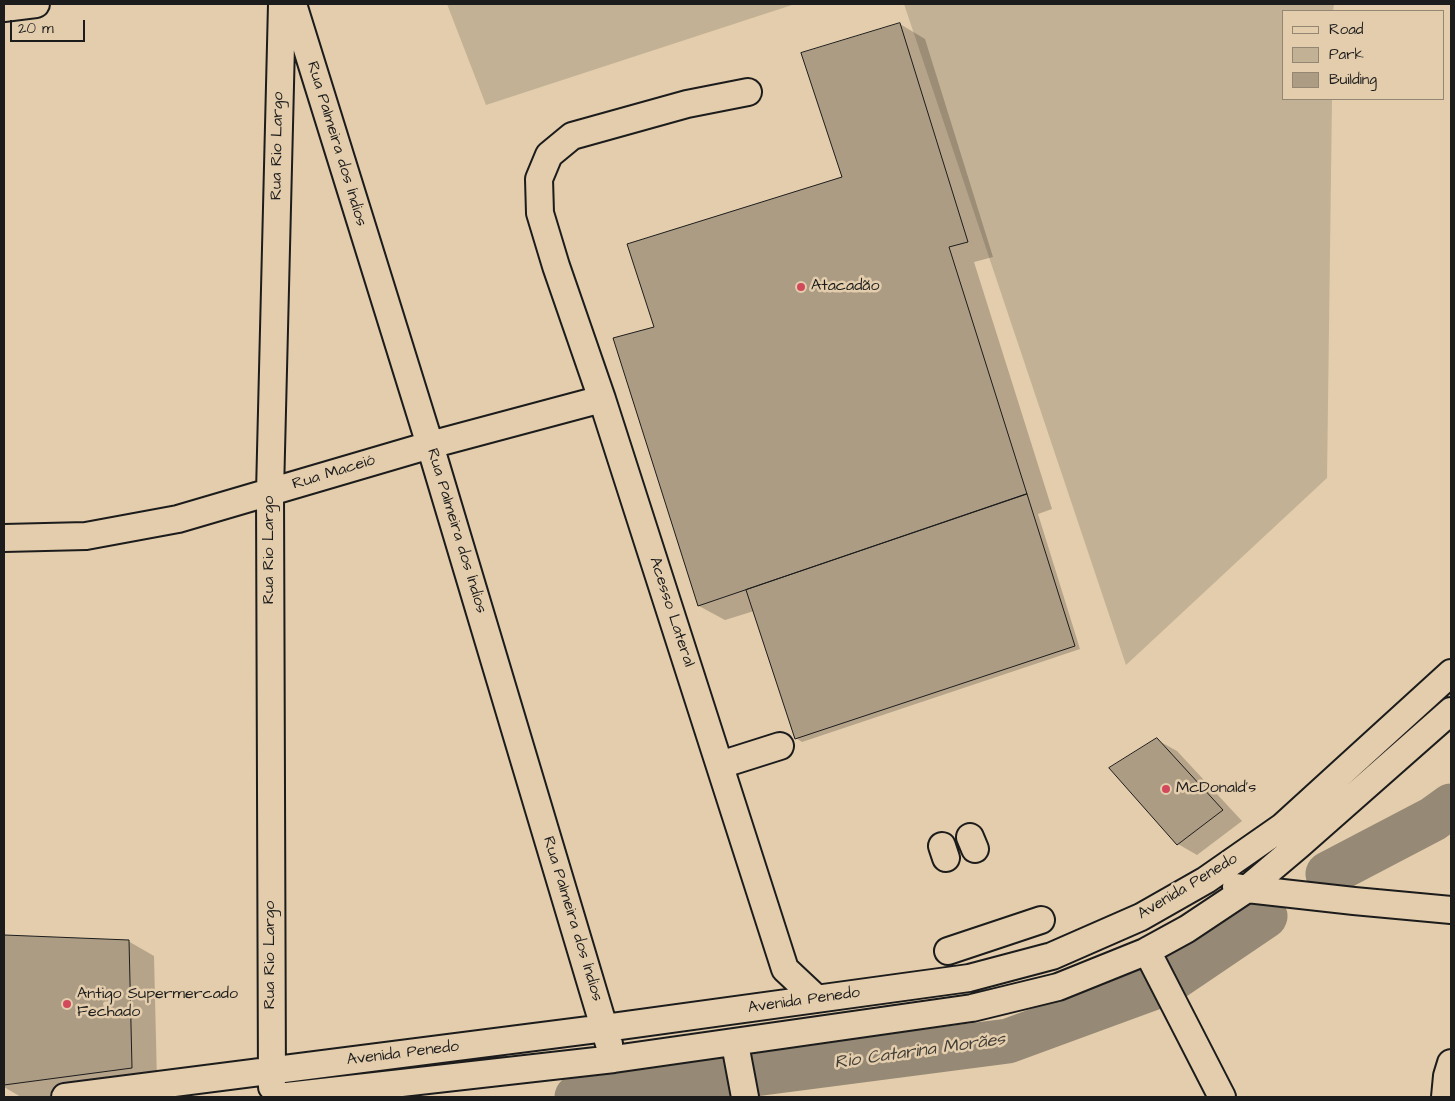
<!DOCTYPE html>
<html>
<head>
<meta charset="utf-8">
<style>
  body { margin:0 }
  #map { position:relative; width:1455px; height:1101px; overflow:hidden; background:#e3cdac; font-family:"Architects Daughter",sans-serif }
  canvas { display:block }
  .frame { position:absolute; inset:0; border:5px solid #1c1c1c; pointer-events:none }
  .legend { position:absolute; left:1282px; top:10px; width:162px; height:90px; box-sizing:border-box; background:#e3cdac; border:1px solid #938672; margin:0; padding:6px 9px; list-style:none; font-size:15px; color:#1c1c1c }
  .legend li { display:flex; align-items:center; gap:10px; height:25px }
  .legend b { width:25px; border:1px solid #938672 }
  .scale { position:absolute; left:10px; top:20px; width:75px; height:22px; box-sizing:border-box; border:2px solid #1c1c1c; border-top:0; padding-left:6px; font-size:15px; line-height:18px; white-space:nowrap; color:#1c1c1c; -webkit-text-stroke:4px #e3cdac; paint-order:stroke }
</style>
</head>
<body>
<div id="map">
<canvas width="1455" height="1101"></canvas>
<div class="frame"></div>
<ul class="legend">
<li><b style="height:6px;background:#e3cdac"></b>Road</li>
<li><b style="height:14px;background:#c2b194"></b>Park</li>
<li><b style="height:14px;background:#ac9c84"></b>Building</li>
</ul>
<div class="scale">20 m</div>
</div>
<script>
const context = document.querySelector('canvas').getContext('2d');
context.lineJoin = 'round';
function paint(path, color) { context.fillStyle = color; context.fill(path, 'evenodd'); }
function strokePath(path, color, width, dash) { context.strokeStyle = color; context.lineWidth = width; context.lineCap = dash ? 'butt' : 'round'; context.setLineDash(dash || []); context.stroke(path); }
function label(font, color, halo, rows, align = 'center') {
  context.font = font + ' "Architects Daughter",sans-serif'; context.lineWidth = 5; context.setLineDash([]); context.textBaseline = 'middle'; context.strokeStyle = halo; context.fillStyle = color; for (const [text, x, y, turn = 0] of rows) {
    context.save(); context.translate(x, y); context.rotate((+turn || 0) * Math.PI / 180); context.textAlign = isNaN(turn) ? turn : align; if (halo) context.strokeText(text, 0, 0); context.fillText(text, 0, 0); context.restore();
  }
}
paint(new Path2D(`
  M447 4H795L486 105Z
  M904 4H1334L1333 11H1284V99H1332L1327 478 1126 665Z`), '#c2b194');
paint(new Path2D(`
  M900 24 925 39 993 257 974 262 1052 509 1038 514 1080 649 802 742 796 738 754 611 725 620 699 606 844 178Z
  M1157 740 1177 751 1242 821 1197 855 1178 844Z
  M4 936 128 941 154 956 157 1082 42 1097H21L4 1087Z`), '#0003');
strokePath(new Path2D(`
  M1328 874 1433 819 1451 806
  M577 1097 1008 1041 1166 983 1265 916`), '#968975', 45);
const building = new Path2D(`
  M900 23 968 242 949 247 1027 494 698 606 613 338 654 327 627 244 842 177 801 53Z
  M1027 494 1075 646 795 739 746 590Z
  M1157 738 1223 810 1177 845 1109 768Z
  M4 935 129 940 132 1068 4 1085Z`);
paint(building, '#ac9c84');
strokePath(building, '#1c1c1c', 1);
const minor = new Path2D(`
  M293 4 430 445 609 1044
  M4 8 36 4
  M748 92 687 104 572 136 549 155 539 179 540 213 556 266 602 399 785 969 817 999
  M4 538 86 536 178 519 430 445 602 399
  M720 765 780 746
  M970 837 975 849
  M942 846 946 858
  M1236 887 1247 889 1354 901 1451 910
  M948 951 1041 920
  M1147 951 1222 1097
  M735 1044 745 1097
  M272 1087 270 492 282 4
  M65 1097 605 1028 969 978 1052 956 1141 917 1206 880 1282 827 1451 673
  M278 1097 614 1059 972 1008 1058 987 1145 952 1187 929 1247 889 1299 845 1451 711
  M1445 1097 1447 1076 1451 1063`);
strokePath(minor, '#1c1c1c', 30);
strokePath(minor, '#e3cdac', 26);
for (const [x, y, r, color] of [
  [801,287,5,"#d1495b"],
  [1166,789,5,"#d1495b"],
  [67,1004,5,"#d1495b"]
]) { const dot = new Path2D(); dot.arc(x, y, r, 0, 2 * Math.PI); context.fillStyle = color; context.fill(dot); strokePath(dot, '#e3cdac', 2); }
label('16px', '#1c1c1c', '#e3cdac', [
  ["Rua Palmeira dos Índios",336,144,73],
  ["Rua Rio Largo",278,146,-89],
  ["Rua Maceió",334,473,-17],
  ["Rua Palmeira dos Índios",456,531,73],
  ["Rua Rio Largo",270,550,-90],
  ["Acesso Lateral",671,612,72],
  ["Avenida Penedo",1188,887,-31],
  ["Rua Palmeira dos Índios",572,919,73],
  ["Rua Rio Largo",271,955,-90],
  ["Avenida Penedo",804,1001,-8],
  ["Avenida Penedo",403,1054,-7]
]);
label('16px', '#1c1c1c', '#e3cdac', [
  ["Atacadão",811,287],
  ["McDonald's",1176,789],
  ["Antigo Supermercado",77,995],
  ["Fechado",77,1013]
], 'left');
label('italic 18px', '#413d37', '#e3cdac', [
  ["Rio Catarina Morães",920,1052,-8]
]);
</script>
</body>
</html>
